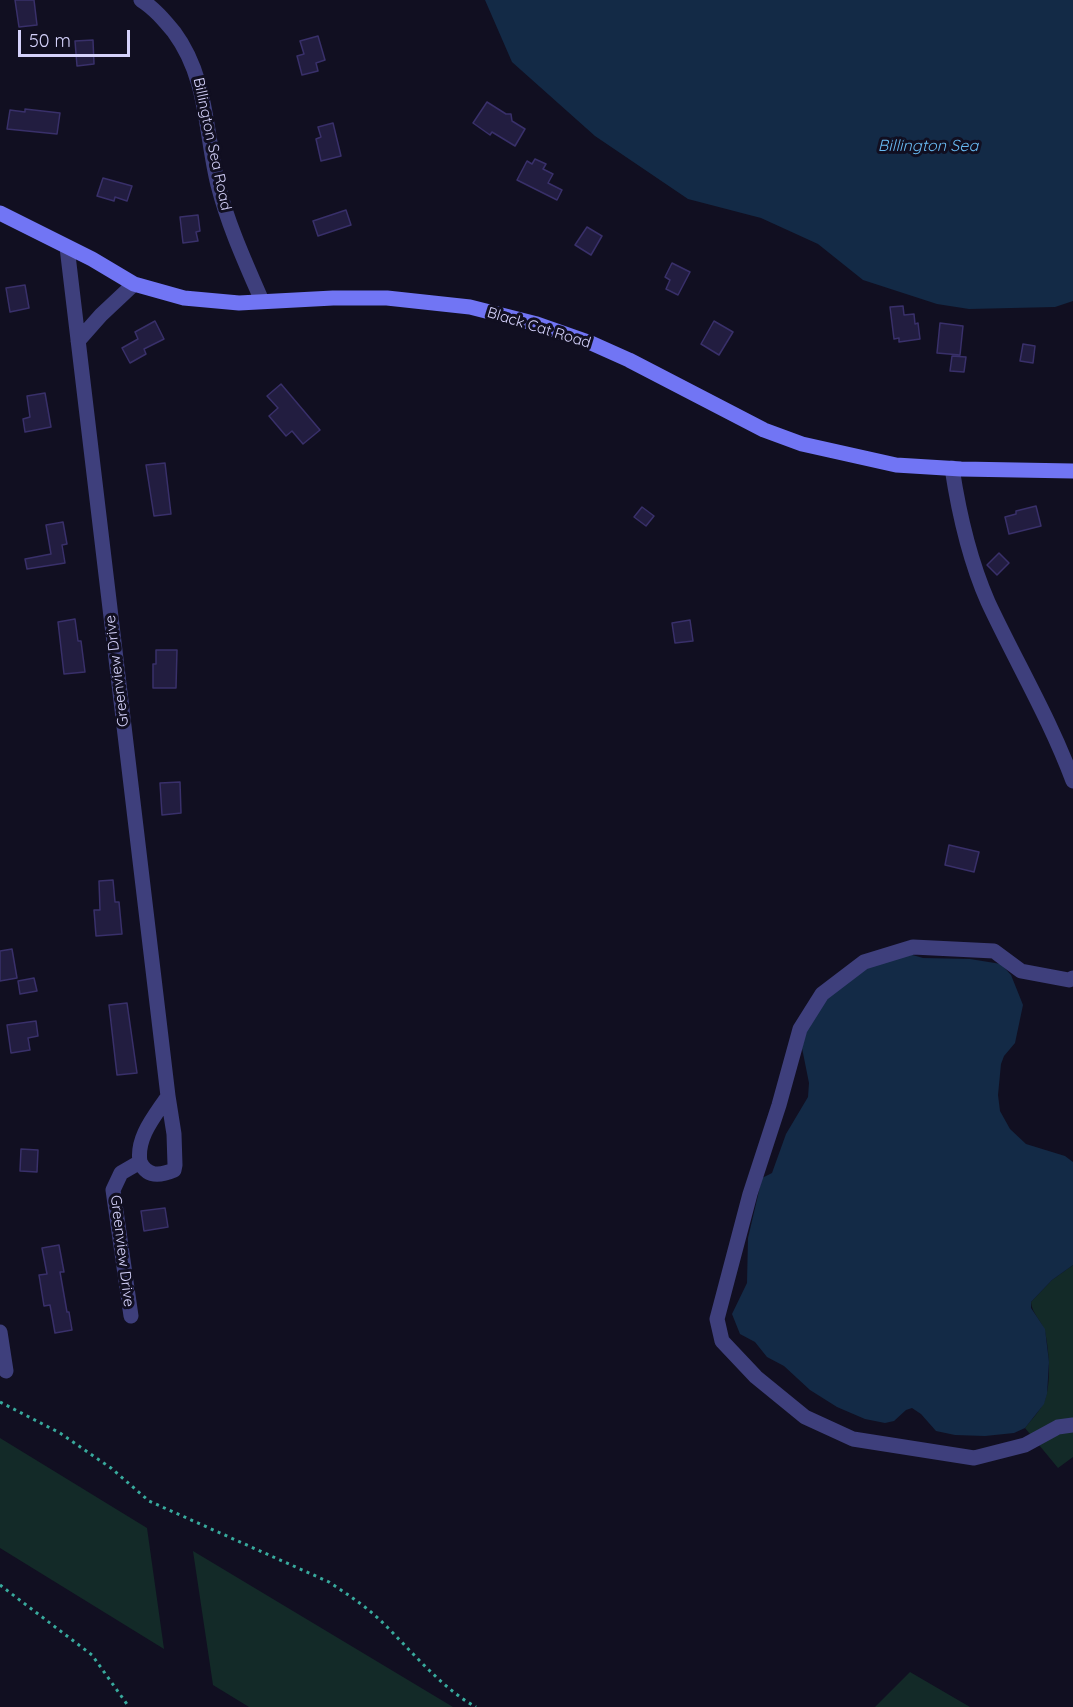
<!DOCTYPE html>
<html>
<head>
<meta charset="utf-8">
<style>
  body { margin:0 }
  #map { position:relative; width:1073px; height:1707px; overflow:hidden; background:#110f21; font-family:Quicksand,sans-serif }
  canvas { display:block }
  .scale { position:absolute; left:18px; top:30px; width:112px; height:27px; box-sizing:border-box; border:3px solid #d5d2fb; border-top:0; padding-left:8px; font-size:18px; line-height:21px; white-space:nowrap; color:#d5d2fb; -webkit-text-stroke:4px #110f21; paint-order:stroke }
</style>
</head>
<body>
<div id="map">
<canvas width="1073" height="1707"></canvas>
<div class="scale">50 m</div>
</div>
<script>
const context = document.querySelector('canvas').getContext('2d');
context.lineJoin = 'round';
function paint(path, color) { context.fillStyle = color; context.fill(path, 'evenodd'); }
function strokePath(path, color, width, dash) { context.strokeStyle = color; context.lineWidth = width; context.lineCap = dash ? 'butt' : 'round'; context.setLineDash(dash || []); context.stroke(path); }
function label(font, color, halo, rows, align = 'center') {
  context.font = font + ' Quicksand,sans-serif'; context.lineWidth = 6; context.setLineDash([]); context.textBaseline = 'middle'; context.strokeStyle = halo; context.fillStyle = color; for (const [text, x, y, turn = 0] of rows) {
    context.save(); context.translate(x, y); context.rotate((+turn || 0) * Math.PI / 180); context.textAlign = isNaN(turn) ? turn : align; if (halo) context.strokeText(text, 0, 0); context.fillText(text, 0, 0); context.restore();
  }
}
paint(new Path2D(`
  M1073 1265V1457L1058 1468 1025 1428C1031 1420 1040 1411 1044 1402 1052 1385 1049 1349 1045 1332 1042 1321 1032 1314 1031 1302L1052 1280Z
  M0 1438 147 1528 164 1649 0 1548Z
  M193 1551 453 1707H249L213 1685Z
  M910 1672 970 1707H875Z`), '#132a28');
paint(new Path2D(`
  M485 0H1073V301L1055 307 969 309 937 304 863 280 818 244 761 218 688 199 595 136 512 62Z
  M909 954 923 958 970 959 1001 964 1011 975 1023 1005 1015 1043 1004 1056 1001 1064 998 1095 1000 1111 1010 1129 1026 1144 1065 1156 1073 1162V1265L1052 1280 1031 1302V1308L1045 1329 1049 1362 1047 1394 1044 1404 1025 1428 1014 1433 985 1436 955 1435 936 1431 921 1414 912 1408 906 1410 894 1421 885 1423 865 1419 837 1407 810 1390 784 1366 767 1357 755 1342 740 1334 732 1314 747 1283 748 1238 762 1178 772 1173 786 1134 808 1097 809 1083 802 1048 809 1021 821 999 874 963Z`), '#132a46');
const building = new Path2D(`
  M15 0H34L37 25 19 27Z
  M318 36 325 60 316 63 318 71 302 75 297 56 304 54 300 41Z
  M93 40 94 64 77 66 75 41Z
  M487 102 506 114H511L512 121 525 129 515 146 492 132 490 135 473 123Z
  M25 109 60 113 57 134 7 129 10 110 25 112Z
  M333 123 341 156 321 161 316 139 321 137 318 127Z
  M535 159 546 164 543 169 553 174 548 183 562 190 557 200 517 180 527 161 532 164Z
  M103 178 132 186 127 201 115 197 114 201 97 196Z
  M346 210 351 225 318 236 313 221Z
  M198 215 200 231 196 232 198 241 183 243 180 217Z
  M587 227 602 236 591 255 575 245Z
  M672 263 690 272 678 295 666 289 670 280 665 277Z
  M25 285 29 308 10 312 6 288Z
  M903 306 904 315 914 314 915 324 918 323 920 339 899 342V338L894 339 890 307Z
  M155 321 164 339 144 349 146 354 130 363 122 348 138 339 135 332Z
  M714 321 733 332 719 355 701 344Z
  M940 323 963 326 960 355 937 353Z
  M1023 344 1035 346 1033 363 1020 361Z
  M952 356 966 357 964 372 950 371Z
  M281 384 320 430 303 444 292 431 286 436 269 416 278 408 267 396Z
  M45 393 51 427 25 432 23 419 30 417 27 396Z
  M165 463 171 514 154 516 146 465Z
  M1036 506 1041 526 1009 534 1005 517 1016 514V511Z
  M642 507 654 516 646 526 634 517Z
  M63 522 67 544 62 545 65 563 27 569 25 559 51 554 46 525Z
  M999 553 1009 563 997 575 987 565Z
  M75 619 78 641H81L85 672 64 674 58 622Z
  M690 620 693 641 675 643 672 623Z
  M156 650H177L176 688H153V664H156Z
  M180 782 181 813 162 815 160 783Z
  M949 845 979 852 974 872 945 865Z
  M113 880 115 902H119L122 934 96 936 94 910H100L99 881Z
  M12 949 17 978 0 981V951Z
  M34 978 37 991 20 994 18 981Z
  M127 1003 137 1073 117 1075 109 1005Z
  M36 1021 38 1036 28 1038 30 1050 11 1053 7 1025Z
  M21 1149 38 1150 37 1172 20 1171Z
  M165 1208 168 1227 144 1231 141 1211Z
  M59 1245 64 1272H60L67 1312H69L72 1330 55 1333 50 1305 44 1306 39 1275 47 1274 42 1248Z`);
paint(building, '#221d40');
strokePath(building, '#39306a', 1.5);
strokePath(new Path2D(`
  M0 1402 60 1433 111 1468 149 1501 329 1582C347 1594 364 1605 380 1620 409 1648 441 1688 476 1707
  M0 1585 92 1655 129 1707`), '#38aa9d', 3, [3, 4.5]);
strokePath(new Path2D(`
  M141 0C154 8 164 20 174 32 208 78 205 132 218 185 228 225 246 264 262 301
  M67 247 168 1096C155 1116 136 1137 140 1162L121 1173 113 1190 131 1316
  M78 341 101 315 134 284
  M952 468C959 514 969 559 988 602 1016 662 1050 719 1073 781
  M1073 978 1069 980 1021 971 994 951 913 947 864 962 822 994 800 1029 779 1105 750 1194 717 1319 722 1341 756 1377 805 1417 853 1439 974 1458 1025 1445 1058 1427 1073 1425
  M140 1162C147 1177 160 1176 174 1170L175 1165 174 1134 168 1096
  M0 1332 6 1371`), '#3e3f7c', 15);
strokePath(new Path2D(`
  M0 213 92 259 134 284 184 298 239 303 333 298H387L470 307 537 324 591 343 629 360 764 430 802 444 896 465 961 469 1073 471`), '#7175f4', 15);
label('15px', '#d5d2fb', '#110f21', [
  ["Billington Sea Road",212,144,78],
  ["Black Cat Road",539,328,17],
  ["Greenview Drive",117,671,-97],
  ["Greenview Drive",122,1251,83]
]);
label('italic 16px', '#69bbf3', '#110f21', [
  ["Billington Sea",928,146]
]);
</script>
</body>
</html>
